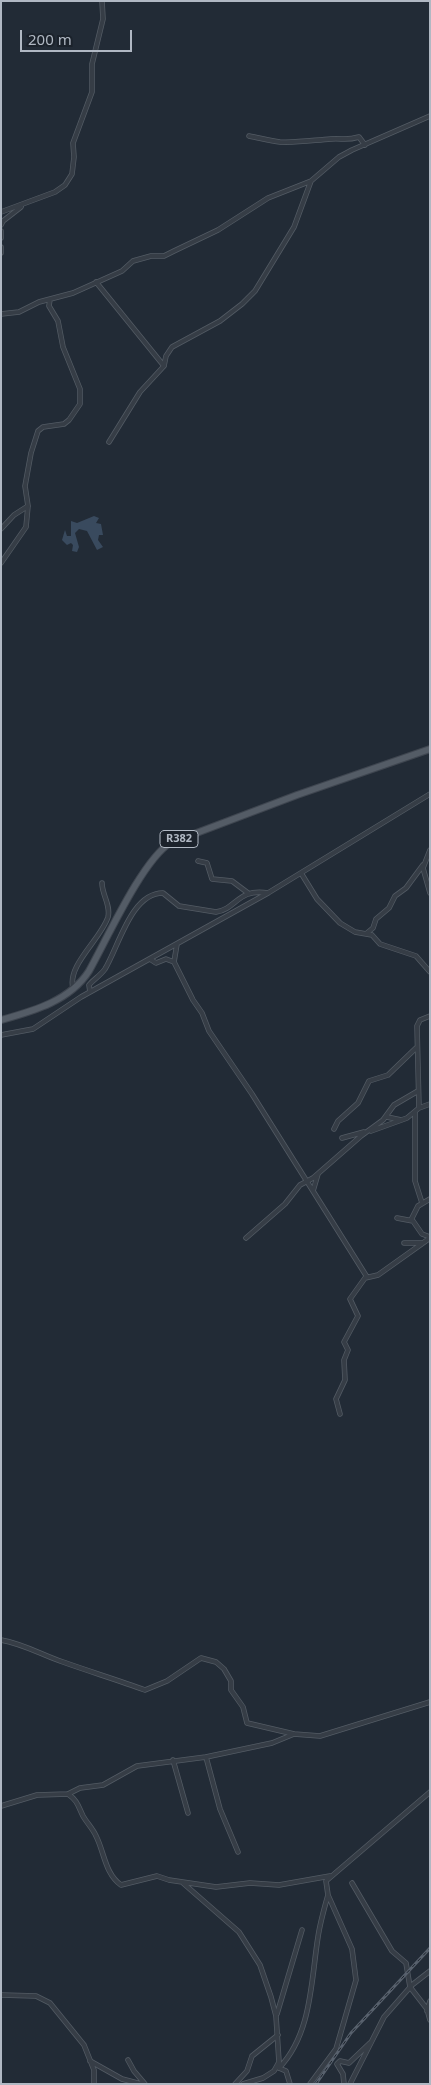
<!DOCTYPE html>
<html>
<head>
<meta charset="utf-8">
<style>
  body { margin:0 }
  #map { position:relative; width:431px; height:2085px; overflow:hidden; background:#222b36; font-family:"Noto Sans",sans-serif }
  canvas { display:block }
  .frame { position:absolute; inset:0; border:2px solid #b0b8c3; pointer-events:none }
  .scale { position:absolute; left:20px; top:30px; width:112px; height:22px; box-sizing:border-box; border:2px solid #b0b8c3; border-top:0; padding-left:6px; font-size:15px; line-height:18px; white-space:nowrap; color:#b0b8c3; -webkit-text-stroke:4px #1b222b; paint-order:stroke }
</style>
</head>
<body>
<div id="map">
<canvas width="431" height="2085"></canvas>
<div class="frame"></div>
<div class="scale">200 m</div>
</div>
<script>
const context = document.querySelector('canvas').getContext('2d');
context.lineJoin = 'round';
function paint(path, color) { context.fillStyle = color; context.fill(path, 'evenodd'); }
function strokePath(path, color, width, dash) { context.strokeStyle = color; context.lineWidth = width; context.lineCap = dash ? 'butt' : 'round'; context.setLineDash(dash || []); context.stroke(path); }
function label(font, color, halo, rows, align = 'center') {
  context.font = font + ' "Noto Sans",sans-serif'; context.lineWidth = 5; context.setLineDash([]); context.textBaseline = 'middle'; context.strokeStyle = halo; context.fillStyle = color; for (const [text, x, y, turn = 0] of rows) {
    context.save(); context.translate(x, y); context.rotate((+turn || 0) * Math.PI / 180); context.textAlign = isNaN(turn) ? turn : align; if (halo) context.strokeText(text, 0, 0); context.fillText(text, 0, 0); context.restore();
  }
}
paint(new Path2D(`
  M94 516 99 518 96 523 101 524 103 535H99L98 540 103 547 97 550 87 531 79 529 75 533 79 547 77 552 72 551 73 545 71 543 67 545 62 540 65 530 67 536H71V521L77 523Z`), '#394a5e');
const street = new Path2D(`
  M249 136C260 138 270 141 280 142 297 143 315 140 331 139 343 138 345 141 359 137L365 145
  M1 212 55 192 65 185 72 174 74 157 73 143 92 92V64L103 19 102 1
  M1 225 3 221 21 207
  M1 231V238
  M1 247V253
  M96 282 164 366
  M1 314 19 312 39 302 73 293 122 271 133 261 151 256H164L174 251 218 230 268 198 311 181 339 157 352 150 430 116
  M109 442 140 392 164 366 166 356 172 347 220 321 242 304 255 291 294 227 311 181
  M1 529 14 515 28 506
  M1 563 26 527 28 506 25 486 31 453 38 431 43 427 64 424 69 420 80 404V389L63 347 58 321 49 306 50 299
  M430 850 423 868 430 893
  M198 861 207 863 212 879 232 881 248 893
  M301 873 317 899 340 923 355 932 372 935 380 944 416 956 430 972
  M367 933 373 928 376 919 389 908 395 896 406 888 423 865
  M177 944 174 962 193 1000 202 1013 209 1031 252 1094 367 1277
  M150 959 156 963 166 959 174 962
  M73 988C67 965 101 939 108 917 111 905 102 895 102 883
  M90 992 89 985C94 979 100 976 105 969 119 946 131 893 163 893L179 906 216 912C237 909 237 888 268 893
  M1 1035 33 1029 81 997 268 893 430 794
  M419 1108 417 1026 420 1020 430 1016
  M415 1112V1181L422 1203
  M387 1117 401 1120
  M334 1129 338 1121 358 1103 369 1081 388 1075 416 1048
  M371 1131 407 1118 419 1108 430 1104
  M342 1138 364 1132
  M313 1191 318 1174
  M397 1218 413 1221 422 1234 430 1237
  M411 1220 418 1206 430 1199
  M246 1238 285 1204 300 1185 313 1178 361 1136 383 1120 394 1105 418 1091
  M404 1243H423
  M340 1414 336 1399 345 1380 344 1360 348 1350 344 1342 358 1316 350 1299 365 1278 378 1275 430 1238
  M1 1640C24 1644 42 1655 63 1662 91 1672 118 1680 145 1690L167 1681 201 1658 216 1662 224 1669 231 1681V1690L243 1707 247 1723 294 1734
  M206 1757 220 1809 238 1852
  M173 1760 188 1813
  M68 1794C78 1801 78 1806 83 1816 87 1823 93 1829 96 1836 104 1851 105 1874 121 1885L157 1876 169 1880 216 1887 250 1883 279 1885 330 1876
  M1 1806 37 1795 68 1794 80 1788 103 1785 137 1766 206 1757 272 1743 294 1734 320 1736 430 1702
  M183 1883 239 1932 260 1965 271 1997 276 2016 279 2062 274 2071 263 2078 243 2084
  M352 1883 392 1951 406 1963 410 1987 427 2009 430 2020
  M1 1995 36 1996 50 2003 84 2045 94 2070V2084
  M427 2011 430 2001
  M277 2014 302 1930
  M128 2060 134 2071 145 2084
  M90 2061 122 2079 141 2084
  M279 2068C312 2034 311 1980 318 1937 320 1923 324 1909 328 1895
  M279 2068 286 2071 290 2084
  M235 2084 247 2071 252 2056 278 2035
  M310 2084 336 2049 356 1980 352 1949 328 1895 326 1881 430 1792
  M344 2084 343 2074 337 2064 340 2061 349 2063 370 2043
  M350 2084 384 2017 412 1985 430 1971`);
const primary = new Path2D(`
  M1 1020C33 1011 70 1001 89 971 107 939 142 861 170 843L297 795 430 749`);
strokePath(street, '#535b64', 5.5);
strokePath(primary, '#3f4650', 8);
strokePath(street, '#363d46', 4);
strokePath(primary, '#545c66', 6);
const rail = new Path2D(`
  M316 2084 351 2033 430 1948`);
strokePath(rail, '#58616d', 3);
strokePath(rail, '#1b222b', 1, [4]);
for (const [x, y, w] of [
  [179,839,38]
]) { const box = new Path2D(); box.roundRect(x - w / 2, y - 8.5, w, 17, 4); context.fillStyle = '#1b222b'; context.fill(box); strokePath(box, '#b0b8c3', 1); }
label('bold 11px', '#b0b8c3', null, [
  ["R382",179,839]
]);
</script>
</body>
</html>
